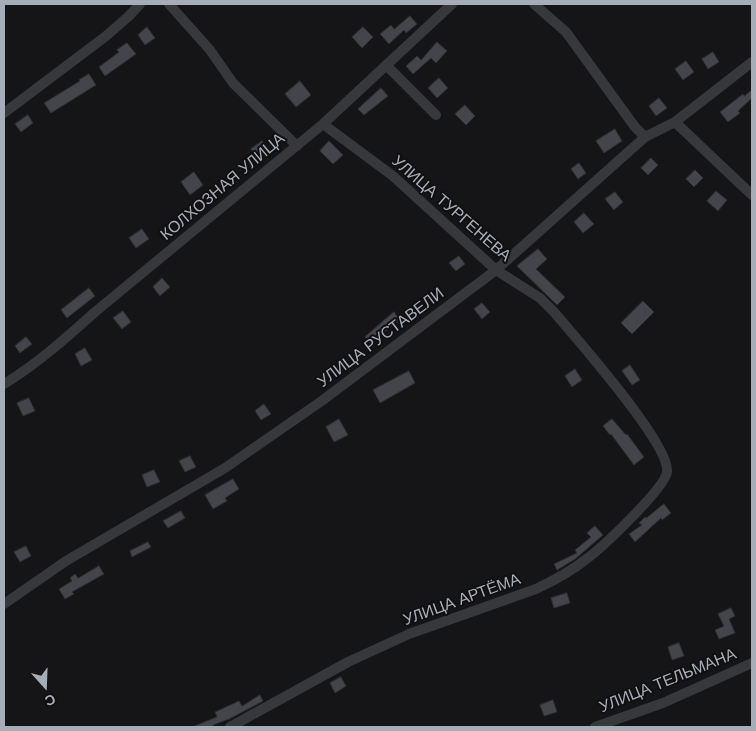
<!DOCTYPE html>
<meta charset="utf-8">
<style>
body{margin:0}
#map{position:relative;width:756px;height:731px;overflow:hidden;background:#151517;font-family:Arial,sans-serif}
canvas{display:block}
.frame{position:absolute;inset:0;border:5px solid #a7adb6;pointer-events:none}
.north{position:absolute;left:20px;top:661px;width:50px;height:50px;-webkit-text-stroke:4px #101012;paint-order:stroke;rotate:160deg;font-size:14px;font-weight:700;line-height:20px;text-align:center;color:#a7adb6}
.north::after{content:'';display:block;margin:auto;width:18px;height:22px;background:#a7adb6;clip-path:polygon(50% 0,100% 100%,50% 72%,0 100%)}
</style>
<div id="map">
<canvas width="756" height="731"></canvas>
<div class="frame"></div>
<div class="north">С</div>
</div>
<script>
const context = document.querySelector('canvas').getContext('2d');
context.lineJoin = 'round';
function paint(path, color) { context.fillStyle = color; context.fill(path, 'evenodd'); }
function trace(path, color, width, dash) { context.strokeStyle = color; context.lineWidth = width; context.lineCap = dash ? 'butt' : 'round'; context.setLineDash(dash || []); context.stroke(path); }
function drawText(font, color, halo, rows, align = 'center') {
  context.font = font + ' Arial,sans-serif'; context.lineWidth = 4; context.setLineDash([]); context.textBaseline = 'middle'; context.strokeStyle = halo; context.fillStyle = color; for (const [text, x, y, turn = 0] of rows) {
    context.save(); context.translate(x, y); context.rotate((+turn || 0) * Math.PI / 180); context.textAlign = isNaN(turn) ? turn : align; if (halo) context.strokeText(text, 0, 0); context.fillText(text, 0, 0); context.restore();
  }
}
const building = new Path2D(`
 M410 16 417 24 406 33 404 30 389 44 380 34 391 25 394 29Z
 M147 27 155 38 145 45 138 35Z
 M363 27 373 37 362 48 352 37Z
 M437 42 447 51 436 63 431 58 413 74 406 66 417 56 421 60Z
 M127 43 136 54 105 76 99 67 119 52 117 50Z
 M713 52 719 62 708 69 702 59Z
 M686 61 694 72 683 80 675 69Z
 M89 74 96 85 51 113 44 103 80 81 79 80Z
 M439 78 448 88 437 98 428 88Z
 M300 81 311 95 296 107 285 94Z
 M381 88 388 96 364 115 358 109Z
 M752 90V98L738 111 740 113 728 122 720 112 743 94 744 96Z
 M659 98 667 108 656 116 649 106Z
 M465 105 475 116 466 125 455 114Z
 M28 115 33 123 21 132 15 124Z
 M615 129 622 141 604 153 596 141Z
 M262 141 269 151 258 159 251 149Z
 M329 141 343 155 333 164 320 151Z
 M651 158 658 165 648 175 641 168Z
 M579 163 586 173 578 179 571 169Z
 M695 170 703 178 694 187 686 179Z
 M194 172 203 185 190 195 181 182Z
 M716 191 727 200 718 211 707 201Z
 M615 192 623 202 614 210 605 199Z
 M584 213 594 224 583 233 574 222Z
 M142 229 149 239 136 248 129 238Z
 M538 249 547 259 536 269 565 297 557 305 517 266Z
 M459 256 465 264 456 271 449 263Z
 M162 278 170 287 160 296 153 287Z
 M89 288 95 296 67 318 61 310Z
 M643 301 654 312 632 334 621 323Z
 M482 303 490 312 482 319 474 309Z
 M123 311 131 322 122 329 113 318Z
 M394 312 400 320 370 343 365 337Z
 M26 337 32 344 20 353 15 346Z
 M85 348 92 360 81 366 75 354Z
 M630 365 640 380 632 385 622 371Z
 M575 369 582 380 572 387 565 376Z
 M409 371 415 383 380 403 373 390Z
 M29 398 35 411 23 416 17 403Z
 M264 404 271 414 261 420 255 411Z
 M339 419 348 435 334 442 326 427Z
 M612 419 626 435 627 434 644 457 634 465 611 434 610 435 603 426Z
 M190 456 196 467 185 472 179 461Z
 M154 470 160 482 147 487 142 475Z
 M233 479 239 489 225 498 227 501 213 509 205 495Z
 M664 504 671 513 662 520 661 518 635 542 629 534 642 525 639 523 645 517 646 518Z
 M181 511 185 518 168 528 163 521Z
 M595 526 603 535 575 559 557 570 554 564 577 553 575 550 591 537 587 533Z
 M148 542 151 547 132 557 130 551Z
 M26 546 31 556 20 562 14 552Z
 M99 566 104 574 72 592 74 594 65 599 59 589 72 581 70 578 75 574 78 578Z
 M567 593 570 603 554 608 551 598Z
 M731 608 735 616 729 619 735 633 719 639 715 630 724 626 718 614Z
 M679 643 684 656 672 660 668 647Z
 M341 677 346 686 335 693 330 683Z
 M260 695 263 701 229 719 213 725 214 727H192L217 717 215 712 239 701 242 706Z
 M553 700 557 712 544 716 540 705Z`);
paint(building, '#44454a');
trace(building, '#2f2f33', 1);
trace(new Path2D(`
 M169 4 210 50 233 83 297 146
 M534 4 566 32 635 127 645 137
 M386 65 436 115
 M4 113 106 36 129 16 140 4
 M675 122 752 195
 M4 384C37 364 66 338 95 312L323 124 452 4
 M4 604 66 561 225 468 323 400 496 270 645 137 675 122 752 62
 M230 727 348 662 409 634 536 589C553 581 570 572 585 560 601 549 665 488 667 472 671 445 575 337 554 312L540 298 496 270 393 176 323 124
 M595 727 663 703 752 663`), '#36383c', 10);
drawText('16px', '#a7adb6', '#101012', [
 ["КОЛХОЗНАЯ УЛИЦА",223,187,-40],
 ["УЛИЦА ТУРГЕНЕВА",451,209,41],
 ["УЛИЦА РУСТАВЕЛИ",381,338,-37],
 ["УЛИЦА АРТЁМА",462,600,-20],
 ["УЛИЦА ТЕЛЬМАНА",668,681,-22]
]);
</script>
